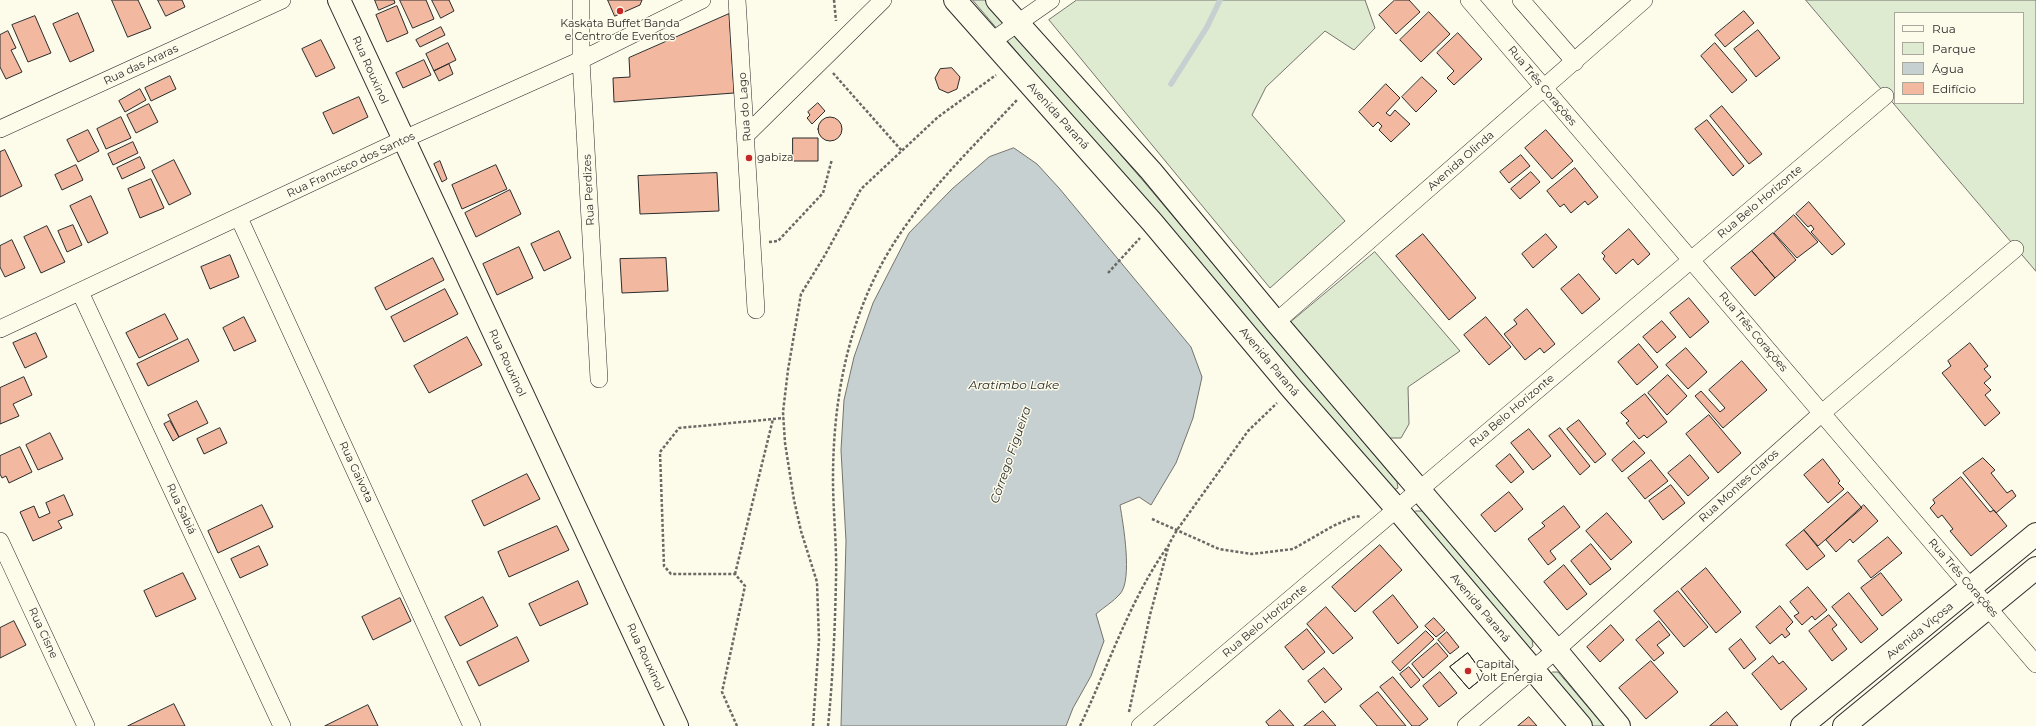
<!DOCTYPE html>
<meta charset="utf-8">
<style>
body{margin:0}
#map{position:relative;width:2036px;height:726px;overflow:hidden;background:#fdfbea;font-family:Montserrat,sans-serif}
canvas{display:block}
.legend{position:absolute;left:1894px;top:12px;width:130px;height:92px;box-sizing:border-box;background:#fdfbea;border:1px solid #a9a89e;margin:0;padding:5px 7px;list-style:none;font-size:12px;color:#2b2b2b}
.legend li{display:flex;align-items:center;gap:8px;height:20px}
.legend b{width:20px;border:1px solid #a9a89e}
</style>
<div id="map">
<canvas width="2036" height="726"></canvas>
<ul class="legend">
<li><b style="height:5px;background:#fdfbea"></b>Rua</li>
<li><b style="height:11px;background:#deebd1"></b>Parque</li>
<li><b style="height:11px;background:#c7d0d0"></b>Água</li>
<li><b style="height:11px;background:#f2b8a0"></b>Edifício</li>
</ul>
</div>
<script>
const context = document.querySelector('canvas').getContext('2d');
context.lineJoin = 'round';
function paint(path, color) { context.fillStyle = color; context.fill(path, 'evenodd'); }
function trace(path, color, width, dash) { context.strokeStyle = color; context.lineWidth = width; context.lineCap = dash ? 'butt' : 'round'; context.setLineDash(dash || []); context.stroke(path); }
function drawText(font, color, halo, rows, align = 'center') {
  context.font = font + ' Montserrat,sans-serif'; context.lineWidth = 3; context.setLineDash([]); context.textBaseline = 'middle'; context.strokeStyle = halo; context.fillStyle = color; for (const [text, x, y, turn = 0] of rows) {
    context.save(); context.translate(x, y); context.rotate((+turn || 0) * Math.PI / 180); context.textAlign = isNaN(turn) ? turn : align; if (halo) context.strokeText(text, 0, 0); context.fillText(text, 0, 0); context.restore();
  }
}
const green = new Path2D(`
 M973 0H987L1145 183 1397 482 1398 488 1394 490 1389 489Z
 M1077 0H1365L1375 28 1354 50 1325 31 1266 87 1252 115 1345 221 1270 288 1049 20Z
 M1806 0H2036V271ZM1895 13H2023V103H1895Z
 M1375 252 1460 351 1408 387 1409 424 1401 438H1388L1291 322Z
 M1416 511H1422L1532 640 1533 646 1530 649 1524 648 1413 514Z
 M1553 672H1558L1604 726H1590L1550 675Z`);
paint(green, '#deebd1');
trace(green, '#74746e', 1);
const water = new Path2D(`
 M1014 148 1037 164 1059 188 1191 347 1202 377 1193 418 1176 463 1151 505 1139 497 1120 505C1123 523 1133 580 1120 594 1113 602 1104 607 1096 614L1104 641 1091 676 1073 708 1066 726H841L846 541 841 450 844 400 854 357 873 303 909 233 952 189 989 157Z`);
paint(water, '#c7d0d0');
trace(water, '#74746e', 1);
trace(new Path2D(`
 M1171 84 1207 27 1220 0`), '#c7d0d0', 5.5);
const building = new Path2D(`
 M112 0H138L151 28 128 37Z
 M158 0H182L185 7 166 16Z
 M375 0H394L395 3 379 10Z
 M400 0H426L434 19 413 28Z
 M432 0H449L454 11 441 18Z
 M608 0H642L640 5 615 16Z
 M1395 0H1409L1420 12 1396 34 1379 15Z
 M397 6 408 33 387 42 376 15Z
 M1744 11 1754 23 1725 47 1715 35Z
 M1429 12 1450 34 1421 62 1400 40Z
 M78 13 94 51 70 62 53 24Z
 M729 14 734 93 614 102 613 78 630 77 629 58Z
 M35 16 51 53 28 62 12 25Z
 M441 27 445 35 420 47 416 40Z
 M1758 30 1780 58 1756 77 1734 49Z
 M8 31 16 48 11 50 22 72 6 79 0 67V35Z
 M1458 33 1482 59 1454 85 1447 78 1454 71 1437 53Z
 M321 40 335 68 316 77 302 49Z
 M448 43 456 60 434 71 426 54Z
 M1715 43 1747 80 1732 93 1701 56Z
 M424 60 431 75 403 88 396 73Z
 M449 64 453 74 439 81 434 71Z
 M952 68 960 77 957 89 948 93 939 89 935 78 940 69Z
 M170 76 176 89 151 101 145 88Z
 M1422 77 1437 91 1416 112 1402 97Z
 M1386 84 1400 98 1386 113 1390 116 1395 110 1410 124 1391 142 1379 130 1382 126 1378 122 1373 127 1359 112Z
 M140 89 146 100 125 112 119 101Z
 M359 97 368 117 333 134 323 113Z
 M818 103 825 111 812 124 807 118 810 115 808 112Z
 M149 104 158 122 136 133 127 115Z
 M1722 106 1762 154 1749 164 1710 116Z
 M818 129a12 12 0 1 1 24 0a12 12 0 1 1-24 0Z
 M121 117 131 138 106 149 97 129Z
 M1707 120 1744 166 1733 176 1695 129Z
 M88 130 99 151 78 162 67 140Z
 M1546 130 1573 161 1552 179 1525 148Z
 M793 138H818V161H793Z
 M133 142 138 153 113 165 108 154Z
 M5 150 22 186 0 197V152Z
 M1521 155 1530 166 1509 183 1500 172Z
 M140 157 145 168 122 179 117 168Z
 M174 160 191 194 169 205 152 171Z
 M440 161 447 179 442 182 434 164Z
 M76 165 83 180 62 190 55 175Z
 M496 165 507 189 462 209 452 185Z
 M1575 168 1598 197 1588 205 1585 201 1571 213 1564 204 1560 207 1547 191Z
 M1531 172 1540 182 1520 199 1511 189Z
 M717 173 719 211 640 214 638 176Z
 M151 179 164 208 140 218 128 189Z
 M510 190 521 214 476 237 465 213Z
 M91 196 108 233 88 243 70 206Z
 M1809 202 1845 244 1832 255 1811 232 1814 229 1811 225 1808 227 1796 214Z
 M1794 215 1818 242 1797 258 1774 233Z
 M73 225 82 245 67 252 58 231Z
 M47 226 65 262 41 273 24 237Z
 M1629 229 1650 254 1638 265 1633 259 1616 274 1603 259 1605 256 1602 253Z
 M559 231 571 258 544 271 531 244Z
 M1773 233 1796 260 1775 278 1752 251Z
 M1423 234 1476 298 1449 320 1396 256Z
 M1546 234 1557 247 1533 268 1522 254Z
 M12 240 25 268 5 277 0 267V246Z
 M519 247 533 278 497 295 483 264Z
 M1752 251 1775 278 1755 296 1731 268Z
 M230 255 239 277 210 289 201 267Z
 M433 258 444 280 386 310 375 288Z
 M666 258 668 291 622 293 620 259Z
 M1579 274 1600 299 1582 314 1561 289Z
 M445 289 458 314 404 342 391 317Z
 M1689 298 1709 322 1690 338 1670 313Z
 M1527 309 1555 344 1544 353 1540 348 1525 360 1504 334 1517 324 1514 320Z
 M165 314 178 339 139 358 126 333Z
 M244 317 256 341 234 351 223 328Z
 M1486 317 1511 347 1489 365 1464 335Z
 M1662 321 1676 337 1657 353 1643 337Z
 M36 333 47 357 25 368 13 343Z
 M467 337 482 365 429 393 414 366Z
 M188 339 199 361 148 386 137 364Z
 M1970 343 1988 366 1984 369 1991 377 1984 383 1991 390 1985 395 2000 413 1985 426 1942 373 1951 366 1948 361Z
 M1639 344 1658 367 1637 385 1618 362Z
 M1686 348 1707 372 1688 389 1666 365Z
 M1742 361 1767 390 1723 428 1695 396 1701 391 1720 412 1725 408 1709 390Z
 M1668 375 1687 396 1667 415 1648 393Z
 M24 377 32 395 13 404 19 416 0 424V388Z
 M1645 394 1667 422 1647 438 1644 435 1639 439 1626 423 1629 421 1621 413Z
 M197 401 208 423 179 437 168 415Z
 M1709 415 1741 453 1718 473 1686 434Z
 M1579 420 1606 454 1595 463 1567 429Z
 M170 421 179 437 173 441 164 424Z
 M220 428 227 443 204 454 197 439Z
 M1560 428 1590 466 1580 475 1549 436Z
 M1529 429 1551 456 1533 470 1511 443Z
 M50 433 63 459 38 470 26 445Z
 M1634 441 1645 453 1622 472 1612 460Z
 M20 447 32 472 9 483 6 476 2 478 0 474V456Z
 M1510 454 1524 472 1511 483 1496 466Z
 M1690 455 1709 478 1688 496 1668 473Z
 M1983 458 1995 470 1991 473 2007 493 2012 490 2016 496 1996 513 1963 473Z
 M1823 459 1840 481 1838 483 1844 489 1828 503 1804 475Z
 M1651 460 1668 481 1645 499 1628 478Z
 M527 474 540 499 484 526 472 501Z
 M1961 477 1990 512 1994 510 2007 526 1971 556 1950 531 1953 529 1942 515 1938 518 1930 508 1935 503 1933 500Z
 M1671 485 1685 503 1663 520 1649 501Z
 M1509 492 1523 509 1495 532 1481 515Z
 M1848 492 1862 508 1818 546 1804 530Z
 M64 495 73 515 58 521 62 528 33 541 20 512 34 506 39 518 50 513 46 503Z
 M262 505 273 527 218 553 208 531Z
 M1864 505 1878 521 1853 543 1850 539 1836 552 1826 540Z
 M1564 506 1580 527 1550 551 1556 559 1548 565 1528 539 1545 526 1542 523Z
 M1607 513 1632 542 1611 560 1586 531Z
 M557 526 569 550 509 577 498 552Z
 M1804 530 1825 556 1807 570 1786 545Z
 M1888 537 1902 553 1871 578 1858 561Z
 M1591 544 1611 569 1590 585 1571 561Z
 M1380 545 1402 570 1355 612 1332 587Z
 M259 546 268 565 240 578 231 559Z
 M1564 565 1587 594 1567 610 1544 582Z
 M1706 568 1741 612 1716 633 1681 589Z
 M183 573 196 599 156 617 144 591Z
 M1881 573 1902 600 1882 616 1861 588Z
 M578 581 588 604 540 626 529 604Z
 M1808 587 1827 610 1815 620 1812 616 1802 625 1794 616 1799 613 1790 602Z
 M1678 591 1708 627 1684 647 1654 611Z
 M1849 593 1878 629 1861 643 1832 607Z
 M1393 595 1418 627 1398 644 1373 612Z
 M483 597 498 626 460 646 445 617Z
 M400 598 411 621 373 640 362 617Z
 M1780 606 1793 622 1786 629 1790 634 1785 638 1782 634 1770 644 1756 627Z
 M1326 607 1353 638 1333 654 1307 624Z
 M1829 615 1837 625 1832 629 1847 649 1832 661 1809 631Z
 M1434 618 1445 630 1436 637 1425 626Z
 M14 621 26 645 0 658V628Z
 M1659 621 1670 635 1657 645 1664 653 1654 661 1636 640Z
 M1611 625 1624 640 1600 662 1587 647Z
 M1307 629 1325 652 1303 670 1285 647Z
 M1426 631 1434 639 1400 671 1392 662Z
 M1447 632 1459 647 1450 654 1438 640Z
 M517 637 529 661 479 686 467 662Z
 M1741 639 1756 659 1744 669 1729 649Z
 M1437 643 1448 656 1423 678 1412 664Z
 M1468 653 1485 676 1469 689 1450 667Z
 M1468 653 1485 676 1469 689 1450 667Z
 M1773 656 1779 664 1783 661 1807 689 1781 710 1752 674Z
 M1651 661 1678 692 1646 719 1619 688Z
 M1409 667 1420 680 1411 688 1400 674Z
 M1324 668 1342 689 1325 703 1308 681Z
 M1440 672 1457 693 1439 707 1423 686Z
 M1393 677 1428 719 1419 726H1412L1380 687Z
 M1378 692 1406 726H1377L1360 706Z
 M174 704 185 726H128Z
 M368 705 378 726H325Z
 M1280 710 1294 726H1269L1266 722Z
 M1323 711 1336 726H1304Z
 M1727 712 1738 726H1710Z
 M1529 717 1537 726H1518Z`);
paint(building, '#f2b8a0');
trace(building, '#2b2b2b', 1);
const street = new Path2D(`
 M581 0V60L599 379
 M737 0 756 310
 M1469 0 2036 664
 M1521 0 1575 62
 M992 41 1051 0
 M0 129 282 0
 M747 134 883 0
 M239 218 472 726
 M80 292 282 726
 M1276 322 1644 0
 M0 329 402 140 581 60 702 0
 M0 541 86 726
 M1140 726 1885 96
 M1466 726 1556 650 1822 413 2015 249`);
const secondary = new Path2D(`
 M339 0 677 726
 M955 0 1152 222 1292 389 1397 509 1581 726
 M997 0 1151 171 1276 322 1556 650 1619 726
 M1802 726 2036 534
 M1844 726 2036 568`);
trace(street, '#2b2b2b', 18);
trace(secondary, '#2b2b2b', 24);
trace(new Path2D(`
 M834 0 836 21
 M833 73 902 151
 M769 242 778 241 823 193 832 159
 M1108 273 1140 238
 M1152 519 1219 549 1252 554 1293 549 1333 526 1356 516 1361 517
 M735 574 773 419
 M1129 712 1150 615 1169 544 1177 530 1248 431 1277 403
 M737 726 722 692 745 586 735 574H671L664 566 660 452 679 428 784 418
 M813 726 819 640 817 582 801 531 794 500 785 443 783 412 788 370 801 294 825 255 861 189 938 117 996 75
 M828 726C833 677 835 627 836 579 837 545 833 512 833 479 833 402 847 325 885 258 919 198 971 149 1017 100
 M1080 726C1109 665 1129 601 1168 546`), '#6a6964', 2.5, [3, 2]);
trace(street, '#fdfbea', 17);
trace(secondary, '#fdfbea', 22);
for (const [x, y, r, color] of [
 [620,11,4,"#c62828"],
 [749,158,4,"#c62828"],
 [1468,671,4,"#c62828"]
]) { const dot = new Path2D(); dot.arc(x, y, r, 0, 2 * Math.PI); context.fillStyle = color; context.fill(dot); trace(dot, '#fdfbea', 1.5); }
drawText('11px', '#2b2b2b', '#fdfbea', [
 ["Kaskata Buffet Banda",620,24,"center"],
 ["e Centro de Eventos",620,37,"center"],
 ["gabiza",757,158],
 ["Capital",1476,665],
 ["Volt Energia",1476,678]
], 'left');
drawText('11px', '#2b2b2b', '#fdfbea', [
 ["Rua das Araras",141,65,-25],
 ["Rua Rouxinol",370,70,66],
 ["Rua Três Corações",1542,86,50],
 ["Rua do Lago",745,107,-94],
 ["Avenida Paraná",1058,116,48],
 ["Avenida Olinda",1461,161,-41],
 ["Rua Francisco dos Santos",351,165,-25],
 ["Rua Perdizes",589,190,-93],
 ["Rua Belo Horizonte",1760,202,-40],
 ["Rua Três Corações",1753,332,50],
 ["Avenida Paraná",1269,362,50],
 ["Rua Rouxinol",507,363,65],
 ["Rua Belo Horizonte",1512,411,-40],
 ["Rua Gaivota",356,472,65],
 ["Rua Montes Claros",1739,486,-42],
 ["Rua Sabiá",181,509,65],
 ["Rua Três Corações",1963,578,49],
 ["Avenida Paraná",1480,608,50],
 ["Rua Belo Horizonte",1265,621,-40],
 ["Avenida Viçosa",1920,631,-39],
 ["Rua Cisne",43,633,65],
 ["Rua Rouxinol",645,657,65]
]);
drawText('italic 12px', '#2b2b2b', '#fdfbea', [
 ["Aratimbo Lake",1014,385],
 ["Córrego Figueira",1011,455,-71]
]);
</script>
